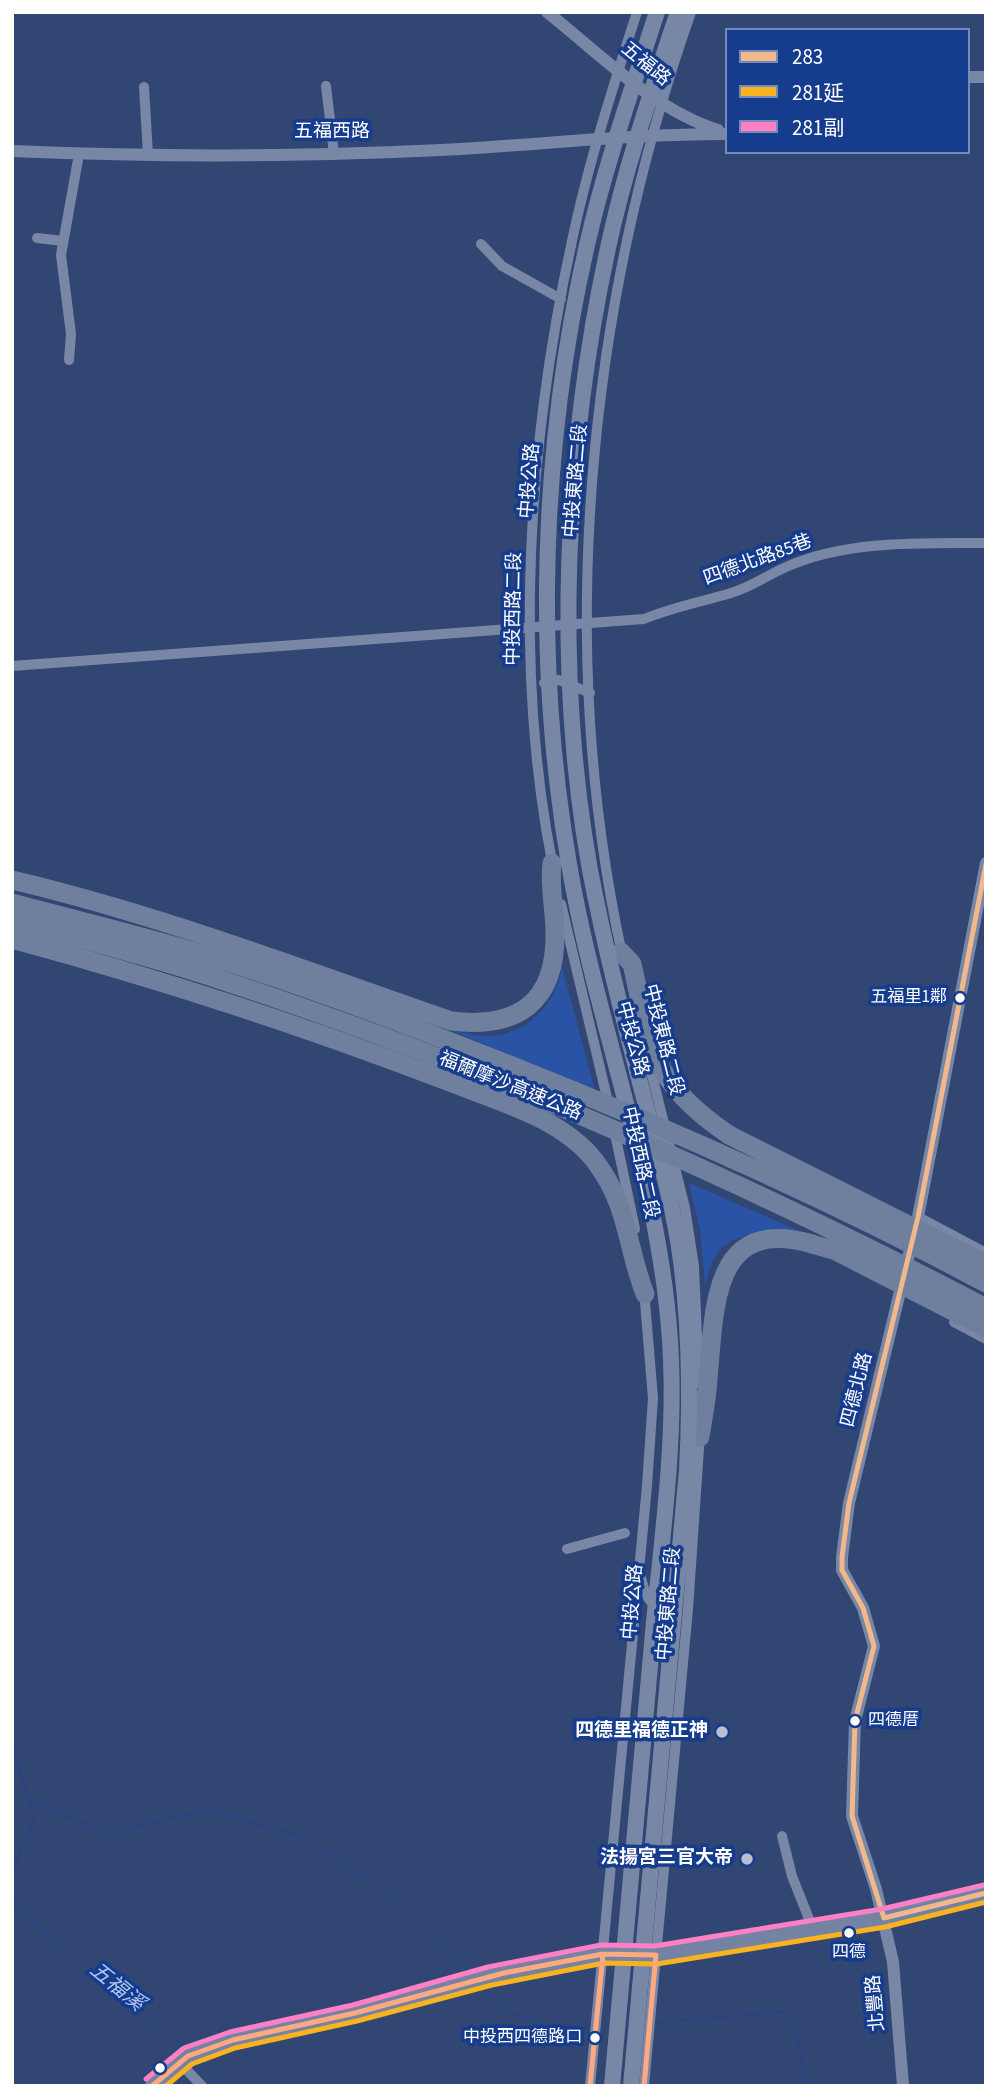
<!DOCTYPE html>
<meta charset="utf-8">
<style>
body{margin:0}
#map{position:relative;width:998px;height:2098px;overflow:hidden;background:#314673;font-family:"Source Sans 3","Noto Sans TC",sans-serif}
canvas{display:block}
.frame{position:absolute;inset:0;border:14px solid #fff;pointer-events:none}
.legend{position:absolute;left:725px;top:28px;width:245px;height:126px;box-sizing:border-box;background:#163c8e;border:2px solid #738abb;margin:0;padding:9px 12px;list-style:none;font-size:21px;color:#fff}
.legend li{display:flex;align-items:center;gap:14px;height:35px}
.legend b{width:35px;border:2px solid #738abb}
</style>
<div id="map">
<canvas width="998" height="2098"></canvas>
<div class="frame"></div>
<ul class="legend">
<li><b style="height:9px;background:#f1b78d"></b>283</li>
<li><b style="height:9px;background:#f9b220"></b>281延</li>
<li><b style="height:9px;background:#ff80c5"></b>281副</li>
</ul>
</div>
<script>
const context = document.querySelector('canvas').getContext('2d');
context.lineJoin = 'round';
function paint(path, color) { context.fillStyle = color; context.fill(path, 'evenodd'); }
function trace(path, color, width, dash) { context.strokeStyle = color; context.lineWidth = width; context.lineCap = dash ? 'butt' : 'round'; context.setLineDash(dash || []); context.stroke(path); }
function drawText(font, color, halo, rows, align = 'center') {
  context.font = font + ' "Source Sans 3","Noto Sans TC",sans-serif'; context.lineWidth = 7; context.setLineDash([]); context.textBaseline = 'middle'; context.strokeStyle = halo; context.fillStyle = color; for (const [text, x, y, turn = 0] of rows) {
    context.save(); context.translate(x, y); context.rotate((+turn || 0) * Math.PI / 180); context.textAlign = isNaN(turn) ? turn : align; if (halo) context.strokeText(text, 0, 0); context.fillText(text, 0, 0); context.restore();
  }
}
paint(new Path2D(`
 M562 967 595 1091 452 1031C465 1033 481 1037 495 1036 531 1031 557 1001 562 967Z
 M689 1183 811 1236C782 1234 737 1226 717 1254 711 1262 708 1276 705 1285L700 1229Z`), '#2a52a5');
trace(new Path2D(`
 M12 1741 34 1819 12 1873
 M30 1802 109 1833 206 1810 298 1835 407 1904 471 1974
 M12 1888 16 1908 189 2049
 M480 1985 500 2009 556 2030 591 2028
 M653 2023 785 2012 797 2031 805 2086
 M598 2027 612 2026
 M199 2059 227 2086`), '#294480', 2.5);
trace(new Path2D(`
 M326 86 334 154
 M144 87 148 155
 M37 238 63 241
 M481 244 502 266 561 299
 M69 360 71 334 61 255 79 154
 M12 666 644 619C673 607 701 602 731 593 751 587 766 576 784 568 844 540 922 543 986 543
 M544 683 559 680 590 693
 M553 867C513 665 528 442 572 241 588 164 613 87 637 12
 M561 904 609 1106
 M622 954C555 644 587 310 691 12
 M647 1055 685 1208 694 1266 699 1383
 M614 1129 635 1229
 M918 1217 986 1253
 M954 1322 986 1339
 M567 1549 625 1533
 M641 1578 646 1595 658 1611 677 1615
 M782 1836 792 1876 813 1929
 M180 2063 202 2086
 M590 2086 647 1486 653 1398 644 1290
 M644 2086 688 1609 700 1434`), '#7887a6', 10);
trace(new Path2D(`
 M547 12C600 54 654 110 718 130
 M968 77H986
 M12 151C155 157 299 157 441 150 537 145 631 134 727 134
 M903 2086 893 1962 876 1889 852 1816 855 1721 874 1646 863 1608 842 1570V1557L849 1503 918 1217 986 863`), '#7887a6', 12);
trace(new Path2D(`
 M152 2086 188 2056 233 2040 355 2013 490 1976 603 1954 656 1955 884 1918 986 1893`), '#7482a3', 14);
trace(new Path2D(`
 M12 880C161 915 306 971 451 1021 517 1029 556 1003 555 933 555 909 549 888 552 863
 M12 939C160 979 304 1026 447 1081 496 1101 561 1117 595 1161 629 1206 626 1245 645 1294
 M621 952 632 964C639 993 645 1034 657 1060 672 1092 701 1116 729 1135
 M700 1437C703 1417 707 1398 708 1378 715 1309 711 1215 812 1244`), '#6f7f9e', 19);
trace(new Path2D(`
 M612 2086C626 1935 639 1784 653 1633 661 1543 675 1450 671 1359 664 1189 597 1030 569 864 534 660 541 446 587 245 605 166 632 89 657 12
 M631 2086 687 1470C691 1394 690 1316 678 1240 670 1193 657 1148 645 1102 625 1025 605 949 590 870 554 670 565 446 608 248 625 168 652 90 678 12`), '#7887a5', 16);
trace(new Path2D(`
 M12 903C82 922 153 938 221 960 321 991 418 1029 515 1067 676 1131 832 1201 986 1283
 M12 920C80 939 149 956 215 978 482 1065 738 1178 986 1308
 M729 1135 986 1264
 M812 1244 836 1251 986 1328`), '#6f7f9e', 19);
trace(new Path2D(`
 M884 1918 852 1816 855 1721 874 1646 863 1608 842 1570V1557L849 1503 918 1217 986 864
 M884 1918 986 1893`), '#f1b78d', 5);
trace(new Path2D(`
 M166 2086 192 2064 235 2048 357 2021 492 1985 604 1963 657 1964 885 1927 986 1902`), '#f9b220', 5);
trace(new Path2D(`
 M146 2079 184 2048 230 2032 353 2005 488 1967 601 1945 655 1946 882 1909 984 1885`), '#ff80c5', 5);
trace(new Path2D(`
 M152 2086 188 2056 233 2040 355 2013 504 1973 603 1954 656 1955 644 2086
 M590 2086 603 1954`), '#ffa980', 5);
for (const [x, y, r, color] of [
 [960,998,6,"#fff"],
 [855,1721,6,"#fff"],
 [722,1732,7,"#b7bece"],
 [747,1859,7,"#b7bece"],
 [849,1933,6,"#fff"],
 [595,2038,6,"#fff"],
 [160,2068,6,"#fff"]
]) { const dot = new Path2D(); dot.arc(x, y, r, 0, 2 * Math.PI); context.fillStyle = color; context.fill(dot); trace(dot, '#163c8e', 2.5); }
drawText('17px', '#fff', '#163c8e', [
 ["五福里1鄰",947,998],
 ["四德厝",868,1721,"left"],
 ["四德",849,1953,"center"],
 ["中投西四德路口",582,2038]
], 'right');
drawText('19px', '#fff', '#163c8e', [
 ["五福路",645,65,39],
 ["五福西路",332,133],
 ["中投公路",531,481,-85],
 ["中投東路二段",577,481,-85],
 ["四德北路85巷",758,561,-20],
 ["中投西路二段",515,609,-89],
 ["中投公路",631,1039,75],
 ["中投東路二段",662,1040,76],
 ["福爾摩沙高速公路",510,1087,22],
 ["中投西路二段",639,1163,78],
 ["四德北路",858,1390,-76],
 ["中投公路",634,1602,-85],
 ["中投東路二段",670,1604,-85],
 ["北豐路",877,2003,-95]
]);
drawText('bold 19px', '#fff', '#163c8e', [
 ["四德里福德正神",708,1732],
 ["法揚宮三官大帝",733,1859]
], 'right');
drawText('italic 21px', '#aec6f7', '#163c8e', [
 ["五福溪",116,1988,39]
]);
</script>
